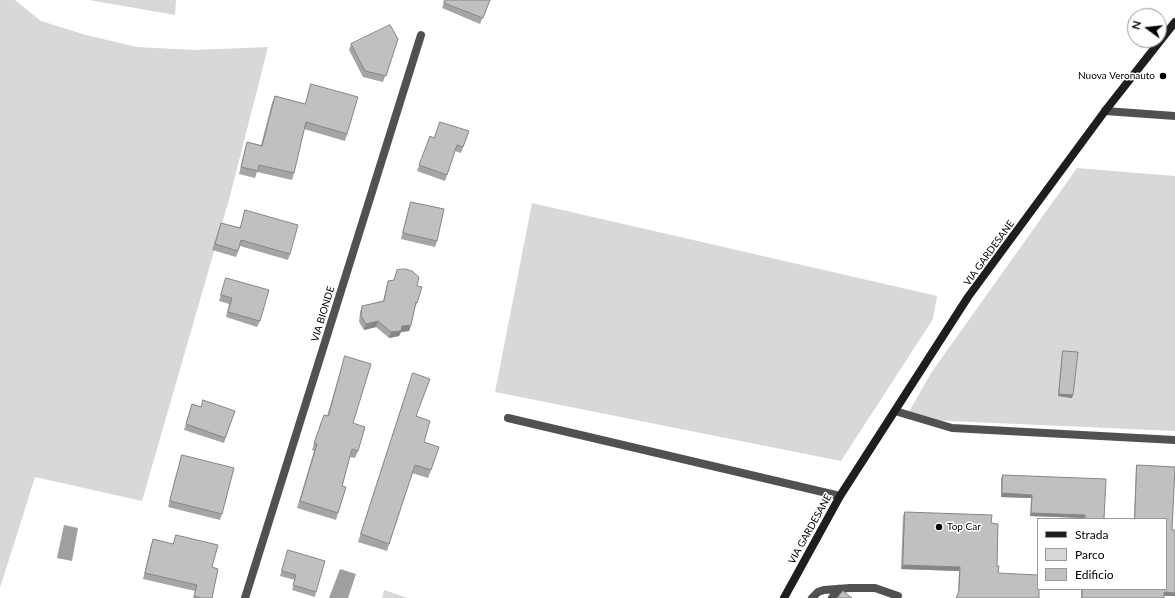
<!DOCTYPE html>
<style>
body{margin:0}
#map{position:relative;width:1175px;height:598px;overflow:hidden;background:#fff;font-family:Lato,sans-serif}
canvas{display:block}
.legend{position:absolute;left:1037px;top:518px;width:130px;height:72px;box-sizing:border-box;background:#fff;border:1px solid #999;margin:0;padding:5px 7px;list-style:none;font-size:12px;color:#000}
.legend li{display:flex;align-items:center;gap:8px;height:20px}
.legend b{width:20px;border:1px solid #999}
.north{position:absolute;left:1127px;top:8px;width:40px;height:40px;box-sizing:border-box;background:#fff;border:1px solid #999;border-radius:50%;rotate:285deg;font-size:11px;font-weight:700;line-height:16px;text-align:center;color:#000}
.north::after{content:'';display:block;margin:auto;width:14px;height:18px;background:#000;clip-path:polygon(50% 0,100% 100%,50% 72%,0 100%)}
</style>
<div id="map">
<canvas width="1175" height="598"></canvas>
<ul class="legend">
<li><b style="height:5px;background:#1e1e1e"></b>Strada</li>
<li><b style="height:11px;background:#d8d8d8"></b>Parco</li>
<li><b style="height:11px;background:#c0c0c0"></b>Edificio</li>
</ul>
<div class="north">N</div>
</div>
<script>
const context = document.querySelector('canvas').getContext('2d');
context.lineJoin = 'round';
function paint(path, color) { context.fillStyle = color; context.fill(path, 'evenodd'); }
function trace(path, color, width, dash) { context.strokeStyle = color; context.lineWidth = width; context.lineCap = dash ? 'butt' : 'round'; context.setLineDash(dash || []); context.stroke(path); }
function drawText(font, color, halo, rows, align = 'center') {
  context.font = font + ' Lato,sans-serif'; context.lineWidth = 3; context.setLineDash([]); context.textBaseline = 'middle'; context.strokeStyle = halo; context.fillStyle = color; for (const [text, x, y, turn = 0] of rows) {
    context.save(); context.translate(x, y); context.rotate((+turn || 0) * Math.PI / 180); context.textAlign = isNaN(turn) ? turn : align; if (halo) context.strokeText(text, 0, 0); context.fillText(text, 0, 0); context.restore();
  }
}
paint(new Path2D(`
 M0 0H15L41 21 86 35 137 47 194 50 268 47 230 196 142 501 35 477 0 588Z
 M89 0H176L175 15Z
 M1077 168 1175 176V431L905 419 931 373Z
 M532 203 937 296 933 319 841 461 495 392Z
 M384 590 408 598H382Z`), '#d8d8d8');
paint(new Path2D(`
 M64 525 78 528 72 561 57 558Z
 M340 569 356 574 348 598H329Z`), '#9f9f9f');
trace(new Path2D(`
 M508 418 840 496
 M812 598 818 592 824 590 850 588H875L898 596
 M832 598 839 589`), '#515151', 8);
trace(new Path2D(`
 M1105 111 1175 116
 M895 411 952 428 1175 440
 M245 598 421 35`), '#515151', 8);
trace(new Path2D(`
 M784 598 840 496 968 297 1105 111 1175 22`), '#1e1e1e', 8);
paint(new Path2D(`
 M445 0H490L480 24 442 8Z
 M398 39 383 82 363 77 349 50 351 44Z
 M311 84 347 134 345 141 304 129 294 173 292 180 257 172 255 178 239 174 245 149 247 142 261 145 272 103 275 96 305 104Z
 M469 131 461 153 455 151 445 181 417 171 430 136 434 138Z
 M411 202 437 241 435 247 401 239 409 207Z
 M245 210 290 254 288 260 240 246 236 257 212 250 221 223 240 228Z
 M397 270 417 286V303L415 308 411 325 409 331 401 332 399 336 389 338 376 327 364 330 359 322 360 312 362 306 383 301 388 281 394 280Z
 M226 278 260 321 257 327 226 317 229 304 219 301Z
 M1063 351 1072 398 1058 396 1062 354Z
 M345 356 353 423 358 451 355 458 350 457 342 486 338 513 336 520 297 508 314 451 312 450 321 422 327 416Z
 M410 381 416 416 431 470 428 478 412 473 387 551 358 542Z
 M192 404 201 407 235 411 224 443 184 430Z
 M182 455 222 514 220 520 168 507 180 461Z
 M1137 465 1175 467 1172 530H1175V596H1164V598H1081V589H1166V519H1134L1136 468Z
 M1003 475 1104 519H1084V518L1030 516 1031 498 1001 497V478Z
 M905 512 991 523 997 566 998 573 958 593 959 571 901 569 903 516Z
 M176 535 212 567V598H193L195 591 143 579 151 545 153 539 173 544Z
 M288 550 316 592 315 597 292 590 295 580 280 576Z`), '#a5a5a5');
paint(new Path2D(`
 M378 321 376 327 364 330 366 324Z
 M411 325 409 331 401 332 399 336 389 338 391 332 402 326Z
 M1059 394 1073 395 1072 398 1058 396Z
 M1002 493 1032 495 1031 498 1001 497Z
 M1031 513 1085 515 1084 518 1030 516Z
 M903 565 960 567 959 571 901 569Z
 M1164 592 1175 593V596H1163Z`), '#868686');
const building = new Path2D(`
 M445 0H490L483 18 444 3Z
 M390 25 398 39 386 76 365 71 351 44Z
 M311 84 358 97 347 134 306 122 294 173 259 165 258 171 241 167 247 142 262 146 275 96 305 104Z
 M440 122 469 131 463 147 457 145 447 175 419 165 430 136 434 138Z
 M411 202 444 209 437 241 403 233Z
 M245 210 298 225 290 254 241 240 238 251 215 244 221 223 240 228Z
 M405 269 412 271 419 277 417 286 422 287 417 303 416 302 411 325 402 326 401 331 391 332 378 321 366 324 361 316 362 306 384 301 388 281 394 280 397 270Z
 M226 278 269 290 260 321 228 312 232 298 221 295Z
 M1063 351 1078 352 1073 395 1059 394Z
 M345 356 371 364 353 423 365 427 358 451 352 449 342 486 346 487 338 513 300 501 317 444 314 443 324 415 328 416Z
 M413 373 430 379 416 416 430 421 424 442 439 447 431 470 415 465 389 544 361 534Z
 M203 400 235 411 225 438 186 424 192 404 201 407Z
 M182 455 234 468 222 514 170 501Z
 M1137 465 1175 467 1172 530H1175V593L1164 592V598H1082V589H1166V519H1135Z
 M1003 475 1106 479 1104 519H1085V515L1031 513 1032 495 1002 493Z
 M905 512 992 515 991 523 998 524 997 566H999L998 573 1038 575V589H1039V598H956L959 591 960 567 903 565Z
 M176 535 218 545 212 567 218 569 212 598H201L194 596 197 585 145 573 153 539 173 544Z
 M288 550 325 561 316 592 293 585 296 575 282 571Z
 M843 591 852 598H838Z`);
paint(building, '#c0c0c0');
trace(building, '#868686', 1);
for (const [x, y, r, color] of [
 [1163,76,4,"#000"],
 [939,527,4,"#000"]
]) { const dot = new Path2D(); dot.arc(x, y, r, 0, 2 * Math.PI); context.fillStyle = color; context.fill(dot); trace(dot, '#fff', 1.5); }
drawText('10px', '#000', '#fff', [
 ["Nuova Veronauto",1155,76],
 ["Top Car",947,527,"left"]
], 'right');
drawText('10px', '#000', '#fff', [
 ["VIA GARDESANE",989,253,-54],
 ["VIA BIONDE",323,314,-73],
 ["VIA GARDESANE",810,529,-61]
]);
</script>
